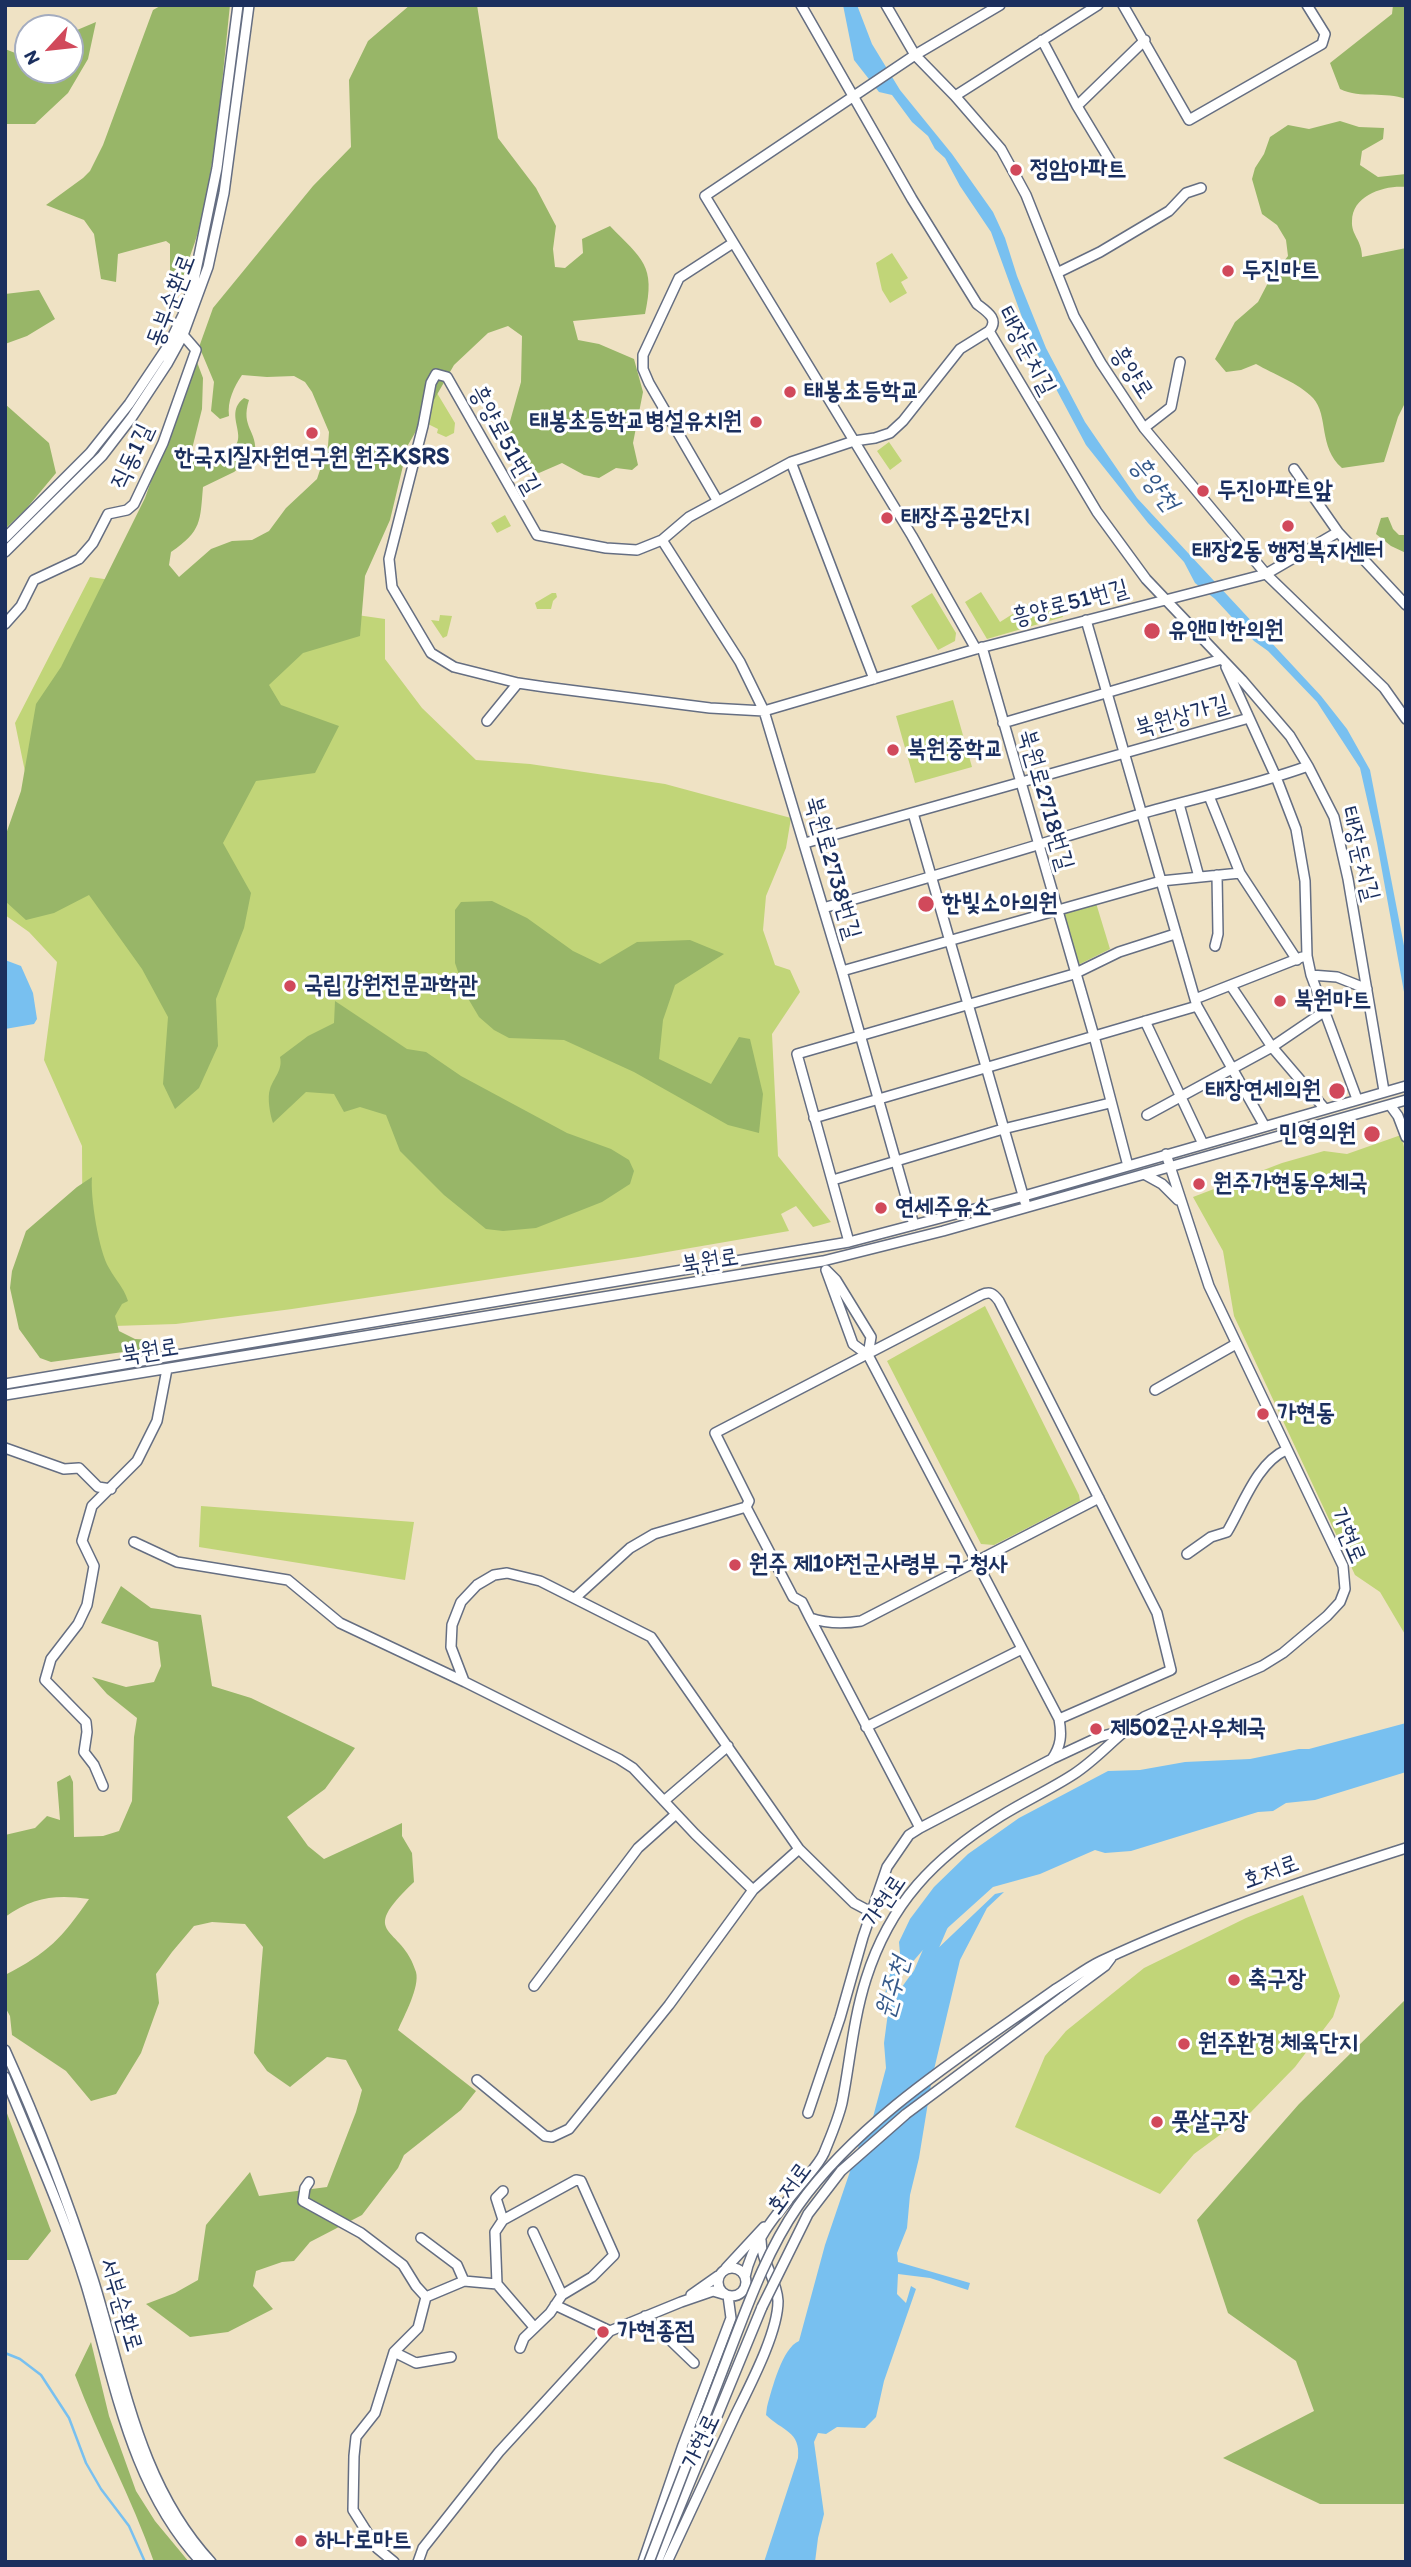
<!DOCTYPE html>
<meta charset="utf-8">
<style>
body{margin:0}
#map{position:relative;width:1411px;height:2567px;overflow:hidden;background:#efe2c4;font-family:Itim,sans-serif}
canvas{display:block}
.frame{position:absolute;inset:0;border:7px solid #1b2f5e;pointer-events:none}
.north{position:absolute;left:14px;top:14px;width:70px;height:70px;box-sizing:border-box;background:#fff;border:2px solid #a4acbf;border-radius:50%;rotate:243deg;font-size:19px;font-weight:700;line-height:28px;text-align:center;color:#1b2f5e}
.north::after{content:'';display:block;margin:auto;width:24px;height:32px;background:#d1495b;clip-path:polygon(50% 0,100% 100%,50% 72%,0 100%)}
</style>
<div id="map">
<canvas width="1411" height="2567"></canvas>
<div class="frame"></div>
<div class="north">N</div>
</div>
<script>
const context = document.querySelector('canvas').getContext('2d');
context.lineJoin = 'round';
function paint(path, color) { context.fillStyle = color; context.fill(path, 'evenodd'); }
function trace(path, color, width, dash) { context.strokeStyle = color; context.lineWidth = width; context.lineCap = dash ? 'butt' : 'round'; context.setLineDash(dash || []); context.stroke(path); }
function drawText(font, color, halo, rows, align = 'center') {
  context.font = font + ' Itim,"Poor Story",sans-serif'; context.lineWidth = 6; context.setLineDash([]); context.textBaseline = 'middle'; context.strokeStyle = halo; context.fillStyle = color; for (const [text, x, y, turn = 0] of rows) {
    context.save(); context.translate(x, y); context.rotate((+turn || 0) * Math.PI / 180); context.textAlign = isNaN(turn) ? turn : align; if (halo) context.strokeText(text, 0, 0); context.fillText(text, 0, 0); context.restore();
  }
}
paint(new Path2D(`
 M892 253 908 278 901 282 907 293 890 303 882 290 876 263Z
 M437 393 455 423 454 433 446 437 437 433 438 429 428 424 434 397Z
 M889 442 902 461 890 470 877 451Z
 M505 515 511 526 497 533 491 523Z
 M90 577 385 619V659L422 708 476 760 530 764 665 784 791 818 786 848 766 896 763 930 775 965 790 970 800 992 772 1034 778 1156 831 1222 813 1227 796 1206 781 1214 789 1231 638 1257 292 1309 176 1324 83 1327 82 1146 44 1060 57 962 29 932 5 915V842L29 791 15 723Z
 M981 592 1000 622 1030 603 1035 611 1058 600 1063 617 987 639 965 602Z
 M552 593H556L557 597 553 601 551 609H537L535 603Z
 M932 593 956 633 955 641 938 650 911 606Z
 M440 615 452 616 447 636 443 638 431 620 439 621Z
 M953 700 972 767 915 783 896 716Z
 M1096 903 1110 949 1080 964 1077 962 1063 913Z
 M1401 1135 1406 1155V1636L1380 1592 1355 1575 1234 1316 1223 1251 1193 1197 1282 1163 1324 1151 1347 1154Z
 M985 1306 1079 1495 1080 1501 994 1545 981 1544 887 1361Z
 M201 1506 414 1522 405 1580 199 1547Z
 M1303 1895 1340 1996 1333 2017 1295 2067 1251 2112 1194 2154 1160 2194 1015 2127 1045 2056 1066 2031 1144 1968 1246 1918Z`), '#c1d578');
paint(new Path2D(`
 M162 5H230C222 79 217 156 199 228 194 249 184 268 180 290L170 271V244L166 241 118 254 116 282 101 279 94 234 84 220 46 205 83 178 90 171 103 145 153 10Z
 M410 5H477L498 138 536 188 556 226 553 249 555 267 565 268 583 253 582 239 610 226C642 259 656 265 645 314L573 321 578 340 599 344 634 359 643 392 633 443 638 465 632 470 616 468 599 478 584 475 562 463 539 473 525 470 515 458 509 425 521 382 522 336 508 326 488 333 454 365 408 445 390 520 365 576 360 636 303 653 269 685 281 705 339 726 315 773 256 781 223 843 251 893 244 928 216 999 218 1046 199 1088 175 1109 163 1084 168 1017 142 969 89 895 54 913 26 920 5 901V837L21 791 36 704 61 667 145 498 213 308 313 186 351 147 349 80 368 41ZM201 351 214 382 211 411 220 419 229 416C227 401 234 387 242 375L267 377 294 376 305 382 312 392 329 432 328 446 317 479 286 508 269 531 252 540 232 541 211 549 179 577 169 565 171 552C202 531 200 521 203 487L234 472 255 455C258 430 240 428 249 400L244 398C216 419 271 451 200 457L192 449 202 409 203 378 197 362Z
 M1393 5H1406V99C1385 91 1361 99 1340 89L1330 63 1392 14Z
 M96 22 88 59 68 93 35 124H5V49L28 58V70H70V33Z
 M1340 121 1359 127 1384 128 1383 139 1362 151 1360 165 1378 177 1406 174V187C1385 185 1352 195 1352 221 1351 235 1362 240 1362 257L1406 248V401L1398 417 1384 462 1342 468C1318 447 1329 416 1313 398 1299 383 1273 374 1256 364L1241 370 1226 372 1215 359 1235 322 1258 302 1270 279 1288 256 1286 240 1277 225 1262 214 1252 179 1255 168 1264 154 1270 137 1288 125 1309 129Z
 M39 290 55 319 27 336 5 344V294Z
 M5 404 49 443 56 473 26 509 5 529Z
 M1388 517 1393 529 1399 535H1406V553L1391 546 1376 534 1381 518Z
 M492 901 527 918 573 951 600 964 637 942 690 940 724 954 675 985 663 1020 659 1059 711 1084 739 1037 750 1039 763 1094 759 1133 728 1125 634 1072 564 1040 509 1038 494 1030 479 1017 466 995 455 963V910L461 902Z
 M335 1001 407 1049 426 1052 461 1076 567 1133 611 1149 629 1160 634 1171 630 1184 602 1202 536 1228 503 1231 486 1229 444 1195 400 1151 386 1115 360 1107 344 1112 334 1094 306 1092 273 1123C270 1115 267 1097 270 1089 274 1077 283 1070 280 1057L308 1036 334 1023Z
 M92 1177C90 1196 99 1252 109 1268 116 1281 123 1286 128 1301L122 1304 115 1316 119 1331 135 1339 153 1340 152 1348 51 1362 40 1358 19 1329 10 1288 12 1271 26 1231 77 1187Z
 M121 1586 151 1608 201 1615 212 1686 251 1698 355 1748 325 1789 287 1817 308 1846 324 1859 402 1823V1836L412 1853 414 1882C355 1938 402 1924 416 1972 420 1987 404 2016 398 2030L476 2091 461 2110 404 2155 398 2168 362 2215 310 2242 294 2261 282 2262 256 2271 253 2286 273 2309 228 2332 190 2337 146 2304 175 2293 198 2280 206 2225 250 2172 259 2196 327 2187 356 2112 362 2090 346 2060 327 2057 290 2087 267 2071 254 2053 263 1947 245 1924 212 1922 194 1926 172 1952 156 1974 159 2003 141 2053 116 2094 91 2101 66 2071 12 2035 10 2016 5 2007V1975C48 1953 62 1938 89 1899 56 1894 33 1897 5 1917V1835L35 1828 47 1816 60 1820 57 1782 70 1775 73 1782 74 1837 103 1836 119 1831 132 1801 134 1737 137 1718 107 1694 92 1677 126 1687 154 1682 161 1666 158 1642 101 1623Z
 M1406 1999V2504H1320L1223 2458 1314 2411 1296 2361 1228 2313 1197 2220 1299 2104Z
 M5 2108 51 2231 28 2260H5Z
 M91 2342 109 2416 136 2491 155 2521 189 2562H154C132 2498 99 2439 75 2375Z`), '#98b668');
paint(new Path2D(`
 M843 5H857L872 44 900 90 952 154 993 212 1005 238 1017 276 1046 348 1085 422 1137 498 1321 696 1347 729 1370 770 1406 956V1003L1377 843 1360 768 1317 702 1268 651 1254 641 1215 599 1195 583 1184 562 1148 523 1086 445 1031 342 991 232 960 186 945 158 935 149 928 136 912 122 892 95 879 92 854 60Z
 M5 960 21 966 33 993 37 1019 34 1024 5 1029Z
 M1406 1723V1772L1315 1800 1286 1803 1273 1811 1258 1812 1131 1851 1105 1853 1095 1850 1040 1874 993 1887 922 1951 885 1994 889 1976 900 1954 899 1942 910 1919 934 1887 968 1854 1019 1818 1108 1771 1140 1770 1185 1762 1250 1759 1299 1749H1309Z
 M1004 1892 987 1908 960 1960 932 2078 919 2158 910 2195 907 2228 897 2253 898 2262 970 2283 968 2290 930 2278 898 2274 897 2294 906 2303 911 2286 916 2289 884 2381 876 2417 865 2428 837 2427 826 2434 818 2433 814 2442 824 2514 818 2538 815 2562H764L798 2458C801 2431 782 2431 766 2415L767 2407C772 2389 782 2348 799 2341L825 2245 861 2139 868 2136 886 2068 884 2043 889 2005 912 1973 995 1894Z`), '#78c0f0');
trace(new Path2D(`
 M5 2353 20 2359 41 2375 69 2418 86 2463 101 2489 129 2526 145 2562`), '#78c0f0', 2.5);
trace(new Path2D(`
 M918 1979 942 1923`), '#78c0f0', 14);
const minor = new Path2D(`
 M801 5 912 199 977 304C986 311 1000 319 989 331
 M886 5 915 55 955 96 1001 149 1026 195 1074 316 1101 363 1144 428 1266 574 1384 688 1406 719
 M1123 5 1189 120 1322 44 1325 34 1307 5
 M1042 40 1077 106 1112 164
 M955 96 1098 5
 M1077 106 1145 40
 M1057 273 1100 252 1169 211 1186 193 1201 188
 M989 331 960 349 903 421 890 433 875 438 854 441 791 462 689 517 662 540 637 550 606 548 537 535 447 377 436 374 431 383 423 426 389 559 392 587 431 653 454 667 518 683 545 687 710 708 764 711 976 649 1266 574 1338 532 1406 605
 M989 331 1097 512 1146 579 1242 680 1290 736 1308 766 1334 817 1348 879 1384 1091
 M1144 428 1171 407 1180 362
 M791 462 874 679
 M1294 469 1338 532
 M717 500 649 383 643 369V355L679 278 733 243
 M5 538 90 453 129 404 168 346 183 315 193 285 217 168 238 5
 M662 540 740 662 764 711 842 971 914 1225
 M5 552 102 456 132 417 167 364 183 335 208 267 224 193 249 5
 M1086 620 1197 1006 1264 1125
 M5 624 21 606 34 580 79 559 93 543 108 514 127 510 134 504 163 443 196 350 183 335
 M982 647 1094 1036 1128 1166
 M976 649 912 536 705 196 915 55 1000 5
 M1226 667 1276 777 1296 829 1305 881 1307 956 1311 975 1357 1099
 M487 721 518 683
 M1003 723 1222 659
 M1209 796 1240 873 1297 960
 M1179 804 1199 877
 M913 813 1025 1202
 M805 843 1249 718
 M823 908C929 878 1034 846 1140 814 1196 798 1253 786 1308 766
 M1215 946 1218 934 1217 875
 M842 971 1161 881 1240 873
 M1311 975 1337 977 1367 989
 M1231 986 1272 1047 1325 1109
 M1195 999 1302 957
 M1145 1021 1203 1144
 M1390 1105 1398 1116 1406 1137
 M1147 1115 1272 1047 1325 1011
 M814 1118 1197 1006
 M1144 1174 1162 1184 1178 1200
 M833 1180 1003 1129 1110 1103
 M849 1242 797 1054 1074 974 1119 952 1175 934
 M826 1270 836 1280 871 1337 868 1355 853 1344Z
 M5 1384 849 1242 1024 1196 1406 1086
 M1155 1390 1236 1344
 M5 1395 823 1261 943 1231 1406 1100
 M5 1448 64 1469 79 1468 98 1487 111 1489
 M134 1542 177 1562 288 1580 340 1623 465 1682 619 1759 633 1768 695 1834 753 1890
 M1187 1554 1211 1537 1227 1532C1243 1505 1257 1463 1286 1450
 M575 1598 630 1548 654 1534 746 1507
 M810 1618 920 1828
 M464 1681 451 1647 452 1625 461 1602 477 1585 494 1575 507 1573 540 1581 651 1637 799 1849 854 1903 871 1912
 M1059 1719 1171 1670 1157 1613 999 1301C993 1293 990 1291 981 1295L715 1433 749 1501 746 1507 793 1597 802 1602 810 1618C828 1624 843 1624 861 1621L1099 1498
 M866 1727 1022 1649
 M1054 1758 1099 1737 1122 1731
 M103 1786 94 1765 84 1752 87 1732 86 1722 45 1680 51 1659 78 1624 87 1605 94 1566 82 1541 92 1506 137 1461 157 1421 167 1369
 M664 1801 728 1746
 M534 1986 638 1848 676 1814
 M1056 1989C1071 1980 1086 1968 1101 1961 1199 1915 1303 1881 1406 1848
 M1063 1997 1105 1966 1111 1958
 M5 2050C39 2125 68 2201 93 2279 124 2378 138 2483 211 2562
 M5 2077C33 2146 64 2214 86 2285 115 2381 130 2485 201 2562
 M477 2080 545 2136 552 2137 569 2129 669 2005 753 1890 799 1849
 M808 2113 840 2018 863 1937 887 1867 909 1835 920 1828 1052 1759C1061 1746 1062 1735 1059 1719L868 1355
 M309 2182 305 2188 303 2201 361 2233 403 2265 416 2286 426 2297
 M503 2220 496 2198 503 2191
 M533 2232 562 2295
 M421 2238 457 2265 464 2281
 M718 2282a14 14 0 1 1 28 0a14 14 0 1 1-28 0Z
 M726 2268 764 2227
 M745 2277C752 2241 779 2211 802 2183 809 2174 819 2164 824 2153 830 2138 838 2120 842 2103 850 2062 853 2020 866 1979 890 1903 934 1858 1001 1816 1025 1801 1051 1789 1074 1774 1100 1757 1118 1733 1144 1717L1262 1666 1283 1653 1327 1616 1340 1602 1345 1589 1343 1566 1209 1286 1166 1154
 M497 2284 495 2232 503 2220 576 2180 581 2181 614 2255 592 2277 562 2295 550 2313 524 2338 520 2348
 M497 2284 534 2327
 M691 2295 718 2276
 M555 2305 610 2331
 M645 2316 694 2363
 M394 2352 416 2363 451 2357
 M394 2562 377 2548 353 2510 354 2456 356 2437 375 2413 394 2352 418 2328 426 2297 464 2281 497 2284
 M418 2562 423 2548 499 2452 610 2331 681 2302 713 2291 723 2294
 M643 2562 683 2445 731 2318 728 2296
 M657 2562 762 2307
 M667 2562C690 2513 712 2465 735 2416 749 2387 778 2333 778 2301 777 2279 761 2262 761 2240`);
trace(minor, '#656e82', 12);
trace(minor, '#fff', 9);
const minorBridge = new Path2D(`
 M762 2307 808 2214 841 2171 906 2114 1063 1997
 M649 2562C675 2494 701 2427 727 2359 747 2307 766 2252 798 2206 860 2118 969 2051 1056 1989`);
trace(minorBridge, '#656e82', 12, []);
trace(minorBridge, '#fff', 9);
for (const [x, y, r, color] of [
 [1016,170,7,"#d1495b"],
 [1228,271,7,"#d1495b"],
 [790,392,7,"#d1495b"],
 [756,422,7,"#d1495b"],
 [312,433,7,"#d1495b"],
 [1203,491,7,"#d1495b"],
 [887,518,7,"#d1495b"],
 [1288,526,7,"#d1495b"],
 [1152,631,9,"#d1495b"],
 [893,750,7,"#d1495b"],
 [926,904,9,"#d1495b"],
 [290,986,7,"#d1495b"],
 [1280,1001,7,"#d1495b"],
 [1337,1091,9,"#d1495b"],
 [1372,1134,9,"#d1495b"],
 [1199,1184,7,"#d1495b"],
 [881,1208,7,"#d1495b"],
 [1263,1414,7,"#d1495b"],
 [735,1565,7,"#d1495b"],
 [1096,1729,7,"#d1495b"],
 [1234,1980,7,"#d1495b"],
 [1184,2044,7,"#d1495b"],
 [1157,2122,7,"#d1495b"],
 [603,2332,7,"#d1495b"],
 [301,2541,7,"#d1495b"]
]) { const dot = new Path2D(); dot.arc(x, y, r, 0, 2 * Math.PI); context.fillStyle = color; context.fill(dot); trace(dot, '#fff', 2.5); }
drawText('bold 24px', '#1b2f5e', '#fff', [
 ["정암아파트",1030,170],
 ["두진마트",1242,271],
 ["태봉초등학교",804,392],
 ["태봉초등학교병설유치원",742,422,"right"],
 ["한국지질자원연구원 원주KSRS",312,458,"center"],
 ["두진아파트앞",1217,491],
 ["태장주공2단지",901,518],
 ["태장2동 행정복지센터",1288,552,"center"],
 ["유앤미한의원",1168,631],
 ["북원중학교",907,750],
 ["한빛소아의원",942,904],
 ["국립강원전문과학관",304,986],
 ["북원마트",1294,1001],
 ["태장연세의원",1321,1091,"right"],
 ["민영의원",1356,1134,"right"],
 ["원주가현동우체국",1213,1184],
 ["연세주유소",895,1208],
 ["가현동",1277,1414],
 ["원주 제1야전군사령부 구 청사",749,1565],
 ["제502군사우체국",1110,1729],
 ["축구장",1248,1980],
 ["원주환경 체육단지",1198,2044],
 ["풋살구장",1171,2122],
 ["가현종점",617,2332],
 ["하나로마트",315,2541]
], 'left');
drawText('24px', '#1b2f5e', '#fff', [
 ["동부순환로",172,301,-69],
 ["태장둔치길",1026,351,62],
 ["흥양로",1131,373,57],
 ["흥양로51번길",504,440,61],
 ["직동1길",133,457,-65],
 ["흥양로51번길",1070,604,-15],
 ["북원상가길",1182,717,-16],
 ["북원로2718번길",1045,800,74],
 ["태장둔치길",1359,854,76],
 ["북원로2738번길",832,868,74],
 ["북원로",710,1262,-9],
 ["북원로",150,1352,-9],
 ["가현로",1347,1536,67],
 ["호저로",1271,1873,-20],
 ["가현로",885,1902,-56],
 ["호저로",790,2189,-54],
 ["서부순환로",120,2305,73],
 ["가현로",702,2442,-65]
]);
drawText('italic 26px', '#375a8a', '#fff', [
 ["흥양천",1153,484,52],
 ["원주천",894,1988,-74]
]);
</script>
